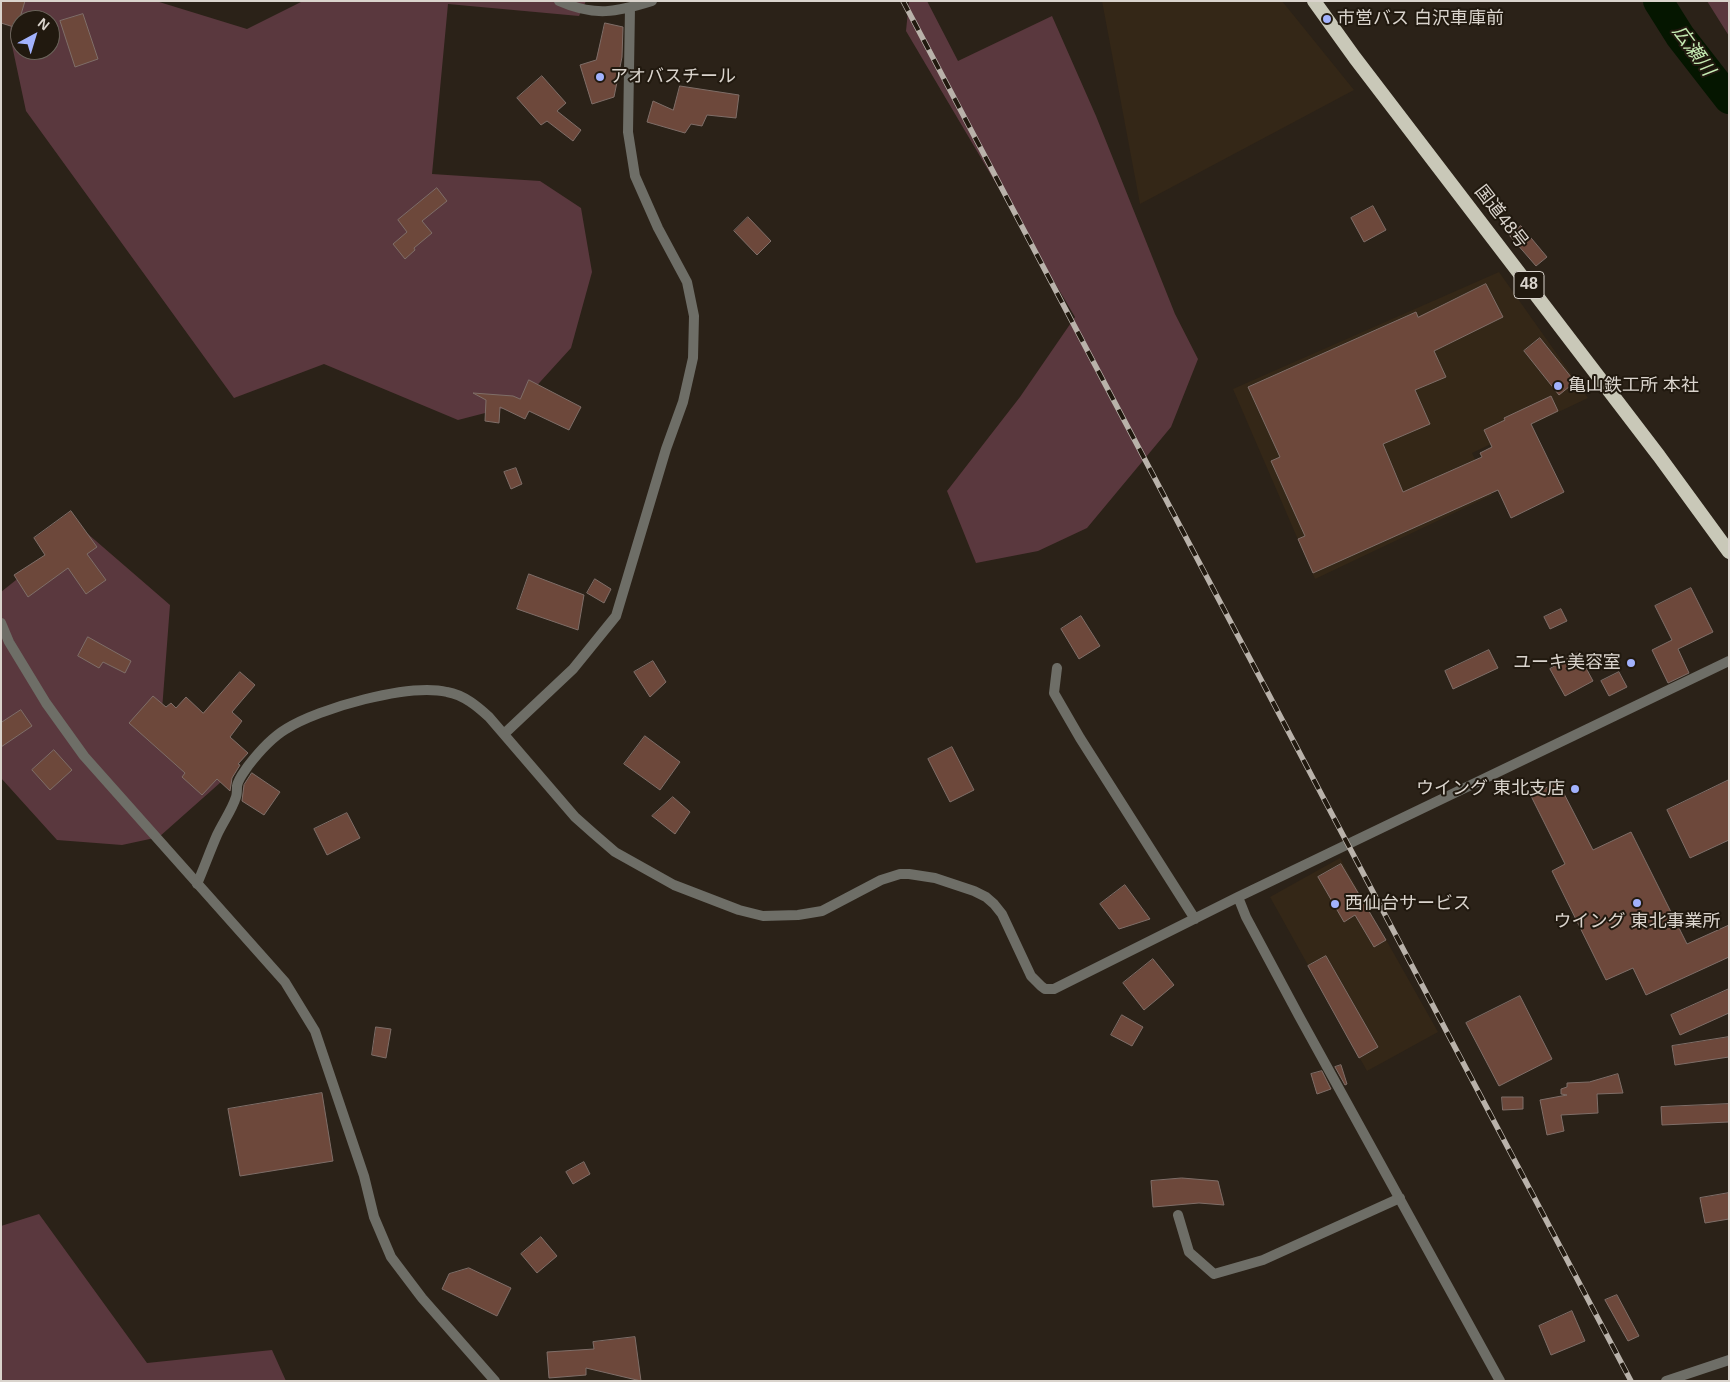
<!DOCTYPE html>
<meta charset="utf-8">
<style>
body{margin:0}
#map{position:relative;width:1730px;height:1382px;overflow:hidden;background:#2b2218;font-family:Arial,sans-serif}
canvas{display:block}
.frame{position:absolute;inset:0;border:2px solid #dad4cd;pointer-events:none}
.north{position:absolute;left:10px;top:10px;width:50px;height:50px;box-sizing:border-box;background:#21190f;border:1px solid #6b645b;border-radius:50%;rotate:39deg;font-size:14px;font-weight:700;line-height:20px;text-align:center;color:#dad4cd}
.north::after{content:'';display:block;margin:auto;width:18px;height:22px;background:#a2b2fd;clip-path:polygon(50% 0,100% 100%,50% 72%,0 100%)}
</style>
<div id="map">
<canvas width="1730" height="1382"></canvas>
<div class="frame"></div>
<div class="north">N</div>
</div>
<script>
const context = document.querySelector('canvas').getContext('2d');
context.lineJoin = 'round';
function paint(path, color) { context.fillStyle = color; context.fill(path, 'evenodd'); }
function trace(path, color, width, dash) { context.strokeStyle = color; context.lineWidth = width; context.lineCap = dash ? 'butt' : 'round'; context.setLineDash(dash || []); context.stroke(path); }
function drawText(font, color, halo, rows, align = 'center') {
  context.font = font + ' Arial,"Noto Sans JP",sans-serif'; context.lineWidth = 4; context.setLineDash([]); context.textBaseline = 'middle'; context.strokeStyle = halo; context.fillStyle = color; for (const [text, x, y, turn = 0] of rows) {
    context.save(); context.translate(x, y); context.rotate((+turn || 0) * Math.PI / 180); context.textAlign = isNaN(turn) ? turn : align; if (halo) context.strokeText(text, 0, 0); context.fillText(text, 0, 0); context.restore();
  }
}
paint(new Path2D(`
 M1102 1H1282L1354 90 1140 204Z
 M1499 272 1588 398 1472 453 1492 495 1315 579 1233 389Z
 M1340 858 1438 1032 1367 1071 1270 897Z`), '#342717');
paint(new Path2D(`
 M12 1H156L247 29 303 1H586L579 16 448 4 432 174 540 181 581 208 592 272 571 348 520 404 458 420 324 364 234 398 26 111 10 36ZM20 20H50V50H20Z
 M909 1H927L958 61 1052 16 1096 116 1175 314 1198 359 1171 427 1087 528 1038 551 976 563 947 491 1020 397 1075 317 906 31Z
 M1707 1H1729V36Z
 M81 528 170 605 162 710 221 782 159 837 122 845 57 840 1 778V592Z
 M39 1214 147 1363 272 1350 286 1381H1V1226Z`), '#5a383e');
trace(new Path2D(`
 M1658 1 1680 36 1729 99`), '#051600', 30);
const building = new Path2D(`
 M1 1H25L17 28 1 23Z
 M83 14 98 59 75 67 60 21Z
 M605 23 623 27 622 57 614 97 592 104 580 65 596 60Z
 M542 76 566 103 557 111 581 130 573 141 547 121 541 125 517 98Z
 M680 86 739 95 736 118 707 115 702 126 691 124 685 133 647 122 653 101 673 110Z
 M437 188 447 201 422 221 432 233 414 248 415 250 405 259 393 244 407 232 398 220Z
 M1373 206 1386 230 1364 242 1351 218Z
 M748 217 771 241 757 255 734 231Z
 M1521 226 1547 257 1536 266 1510 236Z
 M1486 284 1503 317 1434 351 1446 377 1415 390 1430 424 1383 444 1403 492 1482 457 1480 453 1492 447 1484 430 1505 420 1504 418 1551 396 1558 411 1531 424 1564 492 1511 518 1498 490 1313 573 1298 539 1305 536 1271 461 1280 457 1248 387 1416 312 1418 317Z
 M1540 338 1575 382 1559 395 1524 351Z
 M529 380 581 407 569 430 529 411 525 419 500 407 499 423 485 421 486 400 473 393 513 396 520 399Z
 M516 468 522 484 511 489 504 472Z
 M71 511 97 547 87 554 106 580 86 594 68 568 28 597 14 575 45 555 34 538Z
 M529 574 584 595 578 630 517 609Z
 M595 579 611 589 604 603 587 593Z
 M1691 588 1713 632 1678 649 1689 673 1668 683 1652 650 1672 640 1655 606Z
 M1561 609 1567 621 1550 629 1544 617Z
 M1081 616 1100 646 1079 659 1061 629Z
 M88 637 131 661 125 673 103 662 99 668 78 656Z
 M1489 650 1498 668 1453 689 1445 671Z
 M1578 653 1593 681 1565 696 1550 669Z
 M653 661 666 682 650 697 634 672Z
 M240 672 255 685 232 712 242 721 230 737 248 753 238 764 240 765 232 778 230 791 217 779 202 795 182 777 185 773 129 723 153 696 166 707 171 703 176 708 186 697 203 713Z
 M1619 672 1627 687 1609 696 1601 681Z
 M21 710 32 726 1 747V723Z
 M645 736 680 762 660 790 624 764Z
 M952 747 974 790 950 802 928 759Z
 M54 750 72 770 50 790 32 770Z
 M252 773 280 792 264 815 242 801 244 785Z
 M1729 780V840L1690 858 1667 810Z
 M1558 782 1593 850 1631 832 1687 944 1729 925V957L1646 995 1633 968 1606 980 1552 871 1565 864 1531 796Z
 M673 797 690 812 675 834 652 816Z
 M347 813 360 838 327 855 314 829Z
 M1341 864 1386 940 1374 947 1355 915 1344 922 1318 877Z
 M1125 885 1150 919 1119 929 1100 904Z
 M1326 956 1378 1047 1359 1058 1308 966Z
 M1153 959 1174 985 1144 1010 1123 983Z
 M1729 989V1013L1680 1035 1671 1015Z
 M1520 996 1552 1059 1499 1086 1466 1023Z
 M1122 1015 1143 1027 1132 1046 1111 1035Z
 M376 1027 391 1029 386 1058 372 1055Z
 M1729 1037V1057L1675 1065 1672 1046Z
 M1341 1065 1347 1084 1345 1085 1335 1067Z
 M1322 1071 1331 1089 1317 1094 1311 1074Z
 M1618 1074 1623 1093 1597 1094 1598 1113 1561 1115 1564 1131 1547 1135 1540 1100 1567 1095 1561 1094V1089L1567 1087V1083L1589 1082Z
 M322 1093 333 1161 240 1176 228 1109Z
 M1502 1097H1523V1109L1503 1110Z
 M1729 1104V1122L1662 1125 1661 1107Z
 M584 1162 590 1174 573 1184 566 1172Z
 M1182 1178 1218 1181 1224 1205 1199 1203 1153 1207 1151 1181Z
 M1729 1193V1219L1705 1223 1700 1198Z
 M541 1237 557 1256 537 1273 521 1254Z
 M469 1268 511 1288 497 1316 442 1289 449 1274Z
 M1617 1295 1639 1336 1628 1341 1605 1300Z
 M1572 1311 1585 1341 1551 1355 1539 1326Z
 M635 1337 641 1381 586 1368V1375L549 1378 547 1352 594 1349 593 1342Z`);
paint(building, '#6d483b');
trace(building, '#7f6e68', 1);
trace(new Path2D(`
 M559 1C595 17 617 12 652 1
 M1057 668 1054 693 1080 738 1195 919
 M504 734 573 669 616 616 666 449 683 402 693 358 694 316 687 282 658 228 635 176 628 132 630 8
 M197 884C204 868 210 851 217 835 223 822 232 810 236 797 237 794 237 790 237 786 238 779 244 772 248 766 258 753 271 738 286 729 319 708 409 683 447 692 464 695 477 706 489 717L575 817 593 833 615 852 674 885 739 910 763 916 798 915 822 911 881 880 900 874H909L935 878 974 891 986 897 994 904 1002 914 1031 976 1041 986 1045 989H1054L1238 897 1729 661
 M1238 897 1246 917 1299 1016 1500 1381
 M1178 1215 1189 1252 1214 1274 1263 1260 1400 1198
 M1666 1381 1729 1360`), '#6e6e67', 10);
trace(new Path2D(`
 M1 623 9 642 46 703 84 756 285 982 315 1031 364 1176 374 1217 391 1257 422 1298 495 1381`), '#6e6e67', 10);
trace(new Path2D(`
 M1314 1 1355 58 1659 456 1729 552`), '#c9c8b8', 14);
const rail = new Path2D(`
 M903 1 1631 1381`);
trace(rail, '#b9b2aa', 5.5);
trace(rail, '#21190f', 4, [11]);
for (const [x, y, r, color] of [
 [1327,19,5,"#a2b2fd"],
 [600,77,5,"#a2b2fd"],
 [1558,386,5,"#a2b2fd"],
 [1631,663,5,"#a2b2fd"],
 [1575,789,5,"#a2b2fd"],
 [1637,903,5,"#a2b2fd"],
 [1335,904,5,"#a2b2fd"]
]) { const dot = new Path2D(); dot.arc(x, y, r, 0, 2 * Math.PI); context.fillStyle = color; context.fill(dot); trace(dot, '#21190f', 2); }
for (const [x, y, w] of [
 [1529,285,30]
]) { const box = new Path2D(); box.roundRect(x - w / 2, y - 13.5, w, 27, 4); context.fillStyle = '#21190f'; context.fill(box); trace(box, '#dad4cd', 1); }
drawText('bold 16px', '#dad4cd', null, [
 ["48",1529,285]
]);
drawText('18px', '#dad4cd', '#21190f', [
 ["市営バス 白沢車庫前",1337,19],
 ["アオバスチール",610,77],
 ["亀山鉄工所 本社",1568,386],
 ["ユーキ美容室",1621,663,"right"],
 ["ウイング 東北支店",1565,789,"right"],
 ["西仙台サービス",1345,904],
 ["ウイング 東北事業所",1637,922,"center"]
], 'left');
drawText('18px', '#dad4cd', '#21190f', [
 ["国道48号",1501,217,52]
]);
drawText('italic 19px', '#c6ecb4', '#21190f', [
 ["広瀬川",1693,51,54]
]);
</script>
